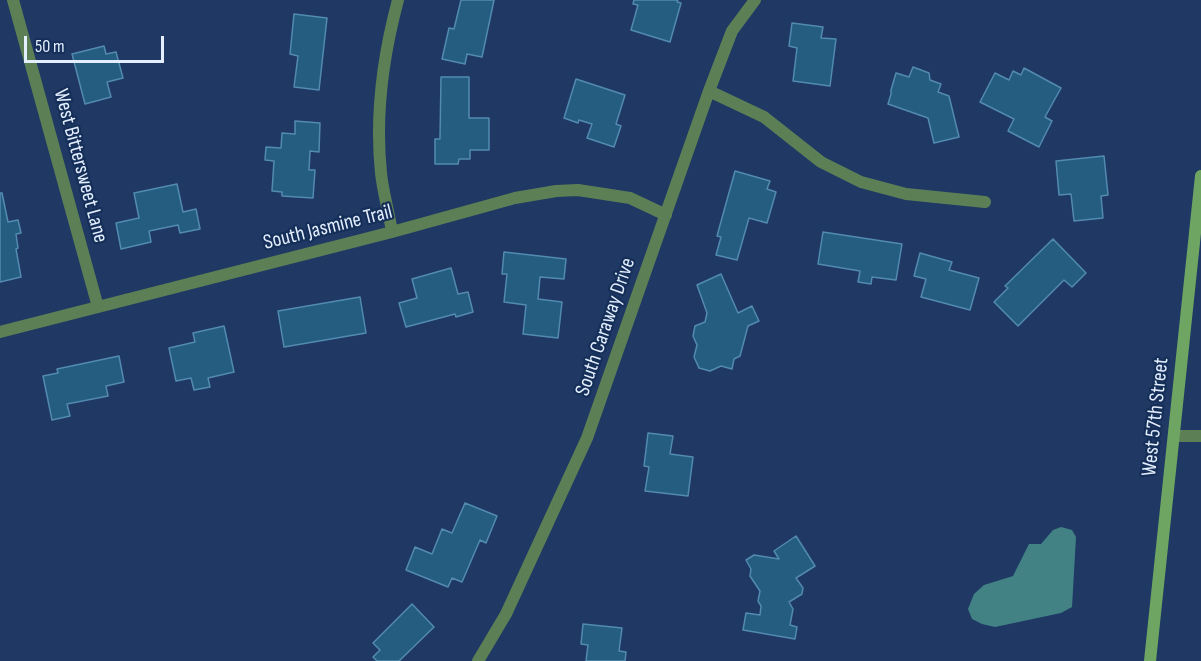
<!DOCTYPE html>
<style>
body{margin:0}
#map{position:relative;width:1201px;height:661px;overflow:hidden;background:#1f3964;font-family:"Sofia Sans Condensed",sans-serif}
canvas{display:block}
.scale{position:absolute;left:24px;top:36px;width:140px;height:27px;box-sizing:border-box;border:3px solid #e3eefe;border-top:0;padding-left:8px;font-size:18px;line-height:21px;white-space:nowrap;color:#e3eefe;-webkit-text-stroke:4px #152f59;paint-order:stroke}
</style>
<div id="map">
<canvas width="1201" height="661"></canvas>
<div class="scale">50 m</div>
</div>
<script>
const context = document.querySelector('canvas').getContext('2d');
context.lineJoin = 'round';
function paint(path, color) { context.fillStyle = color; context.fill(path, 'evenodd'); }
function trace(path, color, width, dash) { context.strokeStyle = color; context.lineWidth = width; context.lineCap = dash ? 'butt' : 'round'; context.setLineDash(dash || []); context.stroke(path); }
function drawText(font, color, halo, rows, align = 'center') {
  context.font = font + ' "Sofia Sans Condensed",sans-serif'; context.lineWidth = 4.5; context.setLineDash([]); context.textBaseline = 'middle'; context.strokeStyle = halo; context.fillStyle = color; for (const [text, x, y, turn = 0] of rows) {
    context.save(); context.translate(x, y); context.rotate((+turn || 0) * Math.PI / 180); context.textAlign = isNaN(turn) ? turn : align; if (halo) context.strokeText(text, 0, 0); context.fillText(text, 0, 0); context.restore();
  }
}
paint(new Path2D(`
 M1061 527 1072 530 1076 537 1072 607 1061 613 995 627 982 624 972 619 968 609 974 594 984 585 1013 576 1029 544H1041L1053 530Z`), '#428285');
const building = new Path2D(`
 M461 0H494L482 57 467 54 465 64 442 59 449 28 454 29Z
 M634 0H678L677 2 681 3 670 42 631 30 638 5 633 4Z
 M294 14 327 18 319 90 294 87 298 56 290 54Z
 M792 23 823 27 821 38 836 39 830 86 793 81 797 48 789 46Z
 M104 46 106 54 116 52 123 78 107 82 111 97 85 104 72 54Z
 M913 67 929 73 930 80 941 84 938 92 949 96 959 137 934 143 928 118 888 104 891 94V90L896 73 909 77Z
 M1024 68 1061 88 1045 117 1052 121 1039 147 1008 131 1014 119 980 102 995 73 1009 80 1013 71 1021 75Z
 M441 77H469V118H489V150H470V159H459L458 164H435V139H440Z
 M576 79 625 95 616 124 621 126 614 147 587 138 592 124 579 120 578 123 564 118Z
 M295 121 320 123 319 152 310 151 309 170H315L313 198 282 196V192L272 191 274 161 265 160 266 147 281 148 282 133 295 134Z
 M1104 156 1108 195 1101 196 1103 218 1074 221 1071 194 1059 195 1056 161Z
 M735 171 770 181 767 189 776 192 767 223 749 218 737 260 716 255 721 237 717 236Z
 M177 184 183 212 196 209 200 229 180 233 178 225 149 231 151 242 121 249 116 223 139 218 134 193Z
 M0 193H2L8 222 18 220 21 233 16 234 18 248 16 249 21 277 0 282Z
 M823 232 902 244 896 280 872 277 871 284 858 282 860 271 818 264Z
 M1053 239 1086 273 1072 287 1064 280 1018 326 994 302 1008 288 1005 286Z
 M504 252 566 259 564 279 540 277 538 299 562 302 558 338 523 334 526 305 504 302 507 274H502Z
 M920 253 952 262 949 270 979 278 970 310 921 297 926 279 914 276Z
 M451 268 458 294 468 292 473 312 456 317 455 314 406 327 399 303 417 298 412 279Z
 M721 274 738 313 752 306 759 321 748 326 740 356 734 359 732 369 721 366 710 371 699 368 694 357 697 345 693 336 695 326 705 322 707 313 697 285Z
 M360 297 366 333 284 347 278 311Z
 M224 326 234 372 208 378 210 387 194 390 191 378 176 381 169 348 195 342 193 333Z
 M119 356 124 382 106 386 108 396 67 404 70 416 52 420 43 376 58 373 57 369Z
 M648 433 673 436 670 454 693 457 688 496 645 491 649 467 644 466Z
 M465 503 497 516 486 543 480 540 462 582 452 578 448 587 406 570 415 547 432 554 442 529 452 533Z
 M796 536 815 566 796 578 803 588 802 594 789 602 793 609 790 625 797 627 795 639 743 630 746 613 760 615 761 606 758 601 760 591 750 576 751 569 746 560 754 555 779 559 774 551Z
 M412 604 434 627 399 661H377L373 657 380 650 373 643Z
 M583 624 622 628 619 651 626 652 625 661H586L588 645 581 644Z`);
paint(building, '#255d80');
trace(building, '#538ab0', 1.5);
trace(new Path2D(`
 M13 0 98 307
 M709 91 764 117 821 162 861 182 906 194 985 202
 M392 232C389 212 383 193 381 173 375 115 383 56 398 0
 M0 332 392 232 515 198 556 191 578 190 630 198 666 215
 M1174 436H1201
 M478 661 506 614 587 438 709 91 732 31 755 0`), '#5d7f55', 12);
trace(new Path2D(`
 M1150 661 1201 176`), '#6ea562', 12);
drawText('21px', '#e3eefe', '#152f59', [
 ["West Bittersweet Lane",80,166,75],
 ["South Jasmine Trail",328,228,-14],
 ["South Caraway Drive",606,327,-71],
 ["West 57th Street",1156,417,-84]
]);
</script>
